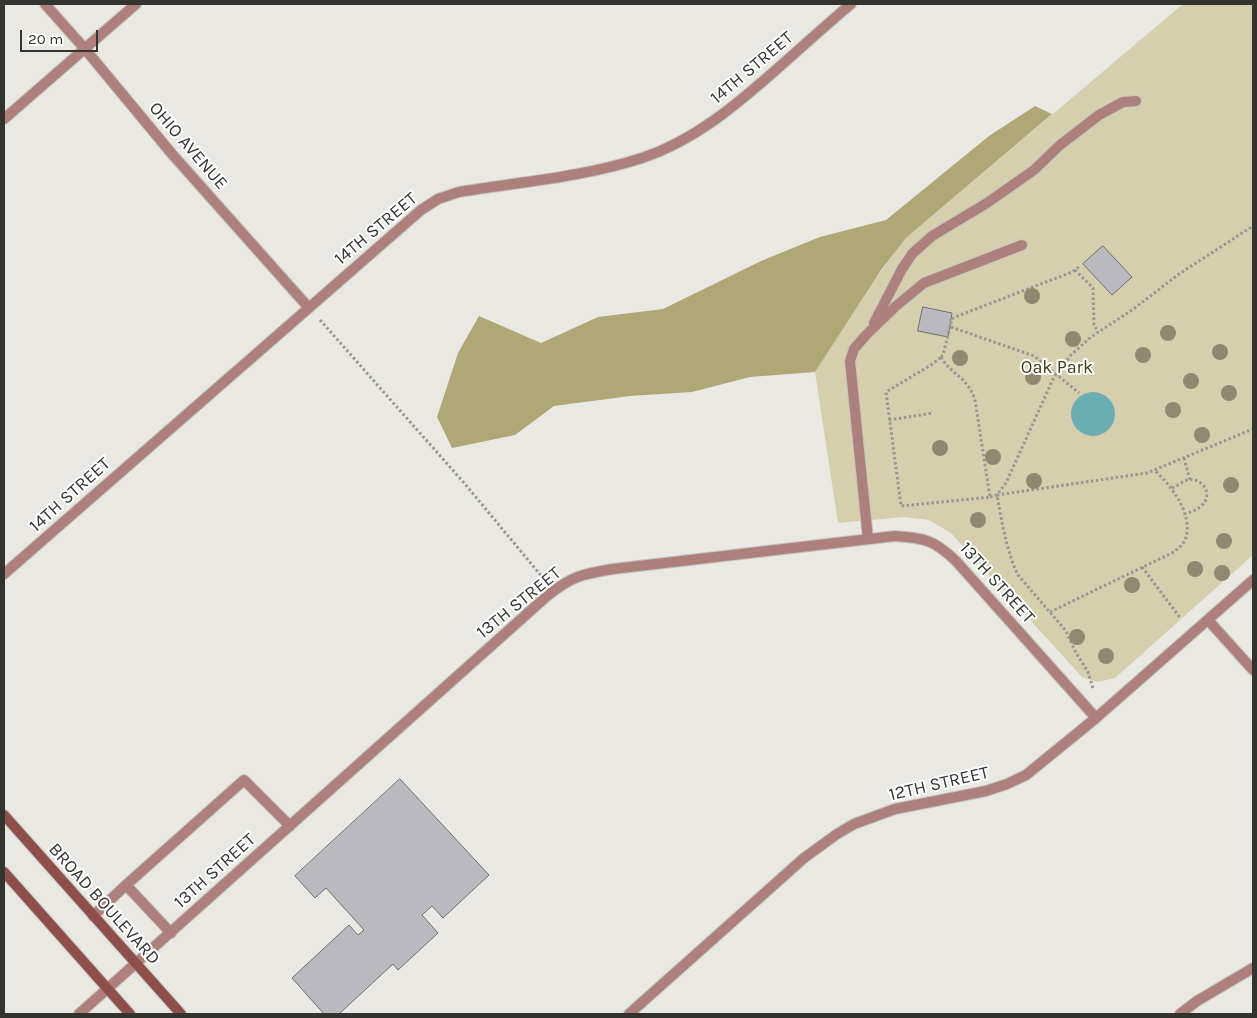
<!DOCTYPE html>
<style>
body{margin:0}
#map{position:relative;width:1257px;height:1018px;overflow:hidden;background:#e9e8e2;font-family:Karla,sans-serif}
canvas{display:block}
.frame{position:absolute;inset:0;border:5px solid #333330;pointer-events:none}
.scale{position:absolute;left:20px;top:30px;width:78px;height:22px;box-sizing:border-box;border:2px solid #333330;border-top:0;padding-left:6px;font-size:15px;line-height:18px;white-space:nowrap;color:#333330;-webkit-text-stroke:4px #fff;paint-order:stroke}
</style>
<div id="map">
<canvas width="1257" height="1018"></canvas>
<div class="frame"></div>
<div class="scale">20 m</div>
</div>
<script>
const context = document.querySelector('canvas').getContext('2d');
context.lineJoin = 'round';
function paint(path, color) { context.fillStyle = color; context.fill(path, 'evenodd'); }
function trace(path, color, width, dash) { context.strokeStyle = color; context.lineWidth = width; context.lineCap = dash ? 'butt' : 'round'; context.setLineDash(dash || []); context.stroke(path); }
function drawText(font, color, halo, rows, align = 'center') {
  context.font = font + ' Karla,sans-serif'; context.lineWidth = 4; context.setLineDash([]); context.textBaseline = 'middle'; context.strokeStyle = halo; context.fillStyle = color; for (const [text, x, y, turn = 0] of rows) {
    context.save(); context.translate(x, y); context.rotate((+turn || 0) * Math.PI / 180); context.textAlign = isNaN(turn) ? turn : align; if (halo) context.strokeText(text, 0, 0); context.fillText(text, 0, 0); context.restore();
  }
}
paint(new Path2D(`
 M1183 4H1253V555L1115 678 1098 682 1082 677 951 533 929 520 903 517 838 523 815 372C843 326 872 281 906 238Z`), '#d5cfae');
paint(new Path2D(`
 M1035 106 1052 114 906 238 881 270 815 372 750 377 692 392 630 396 554 406 515 435 452 448 437 417 458 353 479 316 541 343 598 317 663 309 761 261 820 237 886 220 989 136Z`), '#b0a776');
paint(new Path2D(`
 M1071 414a22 22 0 1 1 44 0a22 22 0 1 1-44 0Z`), '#6cadb3');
const building = new Path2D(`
 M1103 246 1132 277 1112 295 1083 264Z
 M923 307 952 313 948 337 918 331Z
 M400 779 489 875 443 918 432 906 422 915 438 933 398 970 393 964 339 1014H324L292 978 349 925 358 935 364 930 326 888 315 898 295 876Z`);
paint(building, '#bab9bf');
trace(building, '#6f6e74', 1);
const service = new Path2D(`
 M874 323 902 269 912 254 932 236 987 203 1034 170 1060 145 1099 115 1123 102 1136 101
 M868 539 850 361 854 349 866 335 896 306 924 283 1022 245
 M93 916 126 885
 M171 933 126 885 244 780 290 826`);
const minor = new Path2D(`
 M45 4 85 49 172 154 309 308
 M4 119 136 4
 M4 574 421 210 438 199 459 192C519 182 584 177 642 158 694 141 736 105 777 69 802 47 826 25 851 4
 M1208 620 1253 670
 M79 1014 547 596C572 576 582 574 613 569L895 536C925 538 934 540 956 561L1096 718
 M629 1014 804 858 837 834 854 824 895 809 986 791 1007 784 1026 775 1096 718 1253 580
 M1180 1014 1197 1001 1253 968`);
const secondary = new Path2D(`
 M4 815 181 1014
 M4 872 130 1014`);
trace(service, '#c5c4be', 12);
trace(minor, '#c5c4be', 12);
trace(secondary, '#c5c4be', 12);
trace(new Path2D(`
 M1075 270 1093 288 1094 325 1098 332
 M320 320 465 484 543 578
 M951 327 1034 356 1079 393
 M941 357C952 376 967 376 975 400L990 497 901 506 886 392 931 365Z
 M941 357 943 355 952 319 955 317 1072 272 1080 266
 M889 420 933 413
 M1184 458 1190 480
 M1172 488C1177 486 1182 482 1187 480 1205 475 1222 505 1184 514
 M990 497 997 495 1006 483 1054 377 1071 355 1091 337 1132 310 1179 274 1253 226
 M1142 567 1181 619
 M1050 612 1174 552C1178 548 1183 545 1185 540 1195 517 1171 484 1154 470
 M1093 688 1088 672 1075 651 1066 631 1018 575C1006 550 1002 522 997 495L1147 473 1253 429`), '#989792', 3, [2.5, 2.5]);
trace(service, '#ae807c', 10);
trace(minor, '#ae807c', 10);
trace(secondary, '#8e4e49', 10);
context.fillStyle = '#8e8970';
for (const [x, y] of [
 [1032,296],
 [1168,333],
 [1073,339],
 [1220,352],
 [1143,355],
 [960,358],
 [1033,377],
 [1191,381],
 [1229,393],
 [1173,410],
 [1202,435],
 [940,448],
 [993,457],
 [1034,481],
 [1231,485],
 [978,520],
 [1224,541],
 [1195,569],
 [1222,573],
 [1132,585],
 [1077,637],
 [1106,656]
]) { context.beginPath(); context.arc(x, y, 8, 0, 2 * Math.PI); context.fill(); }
drawText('18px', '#333330', '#fff', [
 ["14TH STREET",752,68,-40],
 ["OHIO AVENUE",188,146,49],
 ["14TH STREET",376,229,-40],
 ["14TH STREET",70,495,-42],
 ["13TH STREET",997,583,48],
 ["13TH STREET",519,603,-39],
 ["12TH STREET",939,784,-13],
 ["13TH STREET",215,871,-42],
 ["BROAD BOULEVARD",104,904,48]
]);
drawText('18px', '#433b13', '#fff', [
 ["Oak Park",1057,368]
]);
</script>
